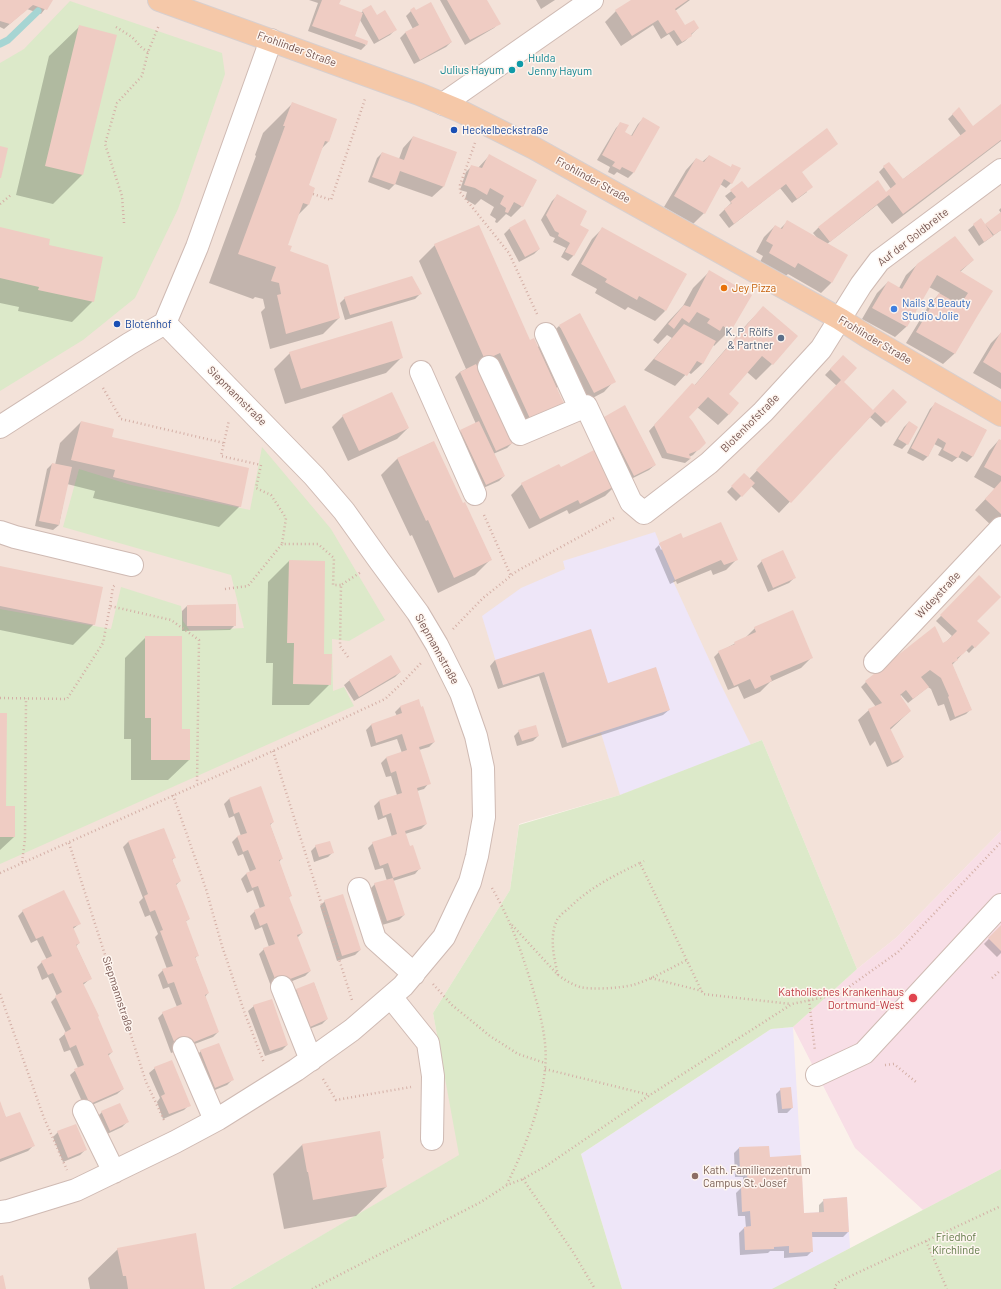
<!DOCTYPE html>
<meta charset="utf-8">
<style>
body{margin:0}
canvas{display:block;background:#fbf1ea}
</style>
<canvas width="1001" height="1289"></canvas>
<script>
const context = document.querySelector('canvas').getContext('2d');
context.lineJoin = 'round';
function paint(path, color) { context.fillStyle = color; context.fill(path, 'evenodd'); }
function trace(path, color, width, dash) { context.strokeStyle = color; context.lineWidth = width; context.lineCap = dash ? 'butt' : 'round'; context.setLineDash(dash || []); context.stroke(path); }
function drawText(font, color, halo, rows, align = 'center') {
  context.font = font + ' Barlow,sans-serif'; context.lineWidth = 3; context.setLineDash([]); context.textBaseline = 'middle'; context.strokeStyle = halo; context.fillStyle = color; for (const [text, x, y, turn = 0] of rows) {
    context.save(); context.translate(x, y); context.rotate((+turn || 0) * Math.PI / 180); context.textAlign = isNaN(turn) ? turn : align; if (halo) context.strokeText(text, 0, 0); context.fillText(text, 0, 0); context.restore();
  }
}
paint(new Path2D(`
 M0 0H1001V831L897 937 857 969 762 740 620 795 519 824 510 890 433 1013 460 1155 230 1289H0Z`), '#f3e2d9');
paint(new Path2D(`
 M655 532 675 580 673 581 719 681 751 745 620 795 601 733 567 743 544 672 503 685 482 616 521 588 565 569 563 561Z
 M793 1027 804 1213 824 1212 823 1199 847 1197 850 1248 776 1289H622L581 1154 771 1029Z`), '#eee6f8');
paint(new Path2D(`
 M1001 831V1169L923 1210 855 1148 793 1027 857 969 897 937Z`), '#f8dee6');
paint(new Path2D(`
 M70 1 222 53 225 74 178 209 135 298 83 340 0 391V63L24 49Z
 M262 447 331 529 385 620 349 641 332 639 333 691 344 687 354 706 0 864V609L111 629 121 587 181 606 183 621 190 631 244 628 231 575 63 527 79 469 131 485 250 510Z
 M762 740 857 969 793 1027 771 1029 581 1154 622 1289H230L459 1155 433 1013 510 890 519 825 620 795Z
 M1001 1169V1289H772Z`), '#dce9c9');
paint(new Path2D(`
 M0 0H52L41 14 27 9 4 29 0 27Z
 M309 0H340L338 5 361 13 363 11 377 16 395 30 390 35 374 44 360 20 354 37 366 45 361 50 308 31 318 3Z
 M440 0H486L499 23 494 28 465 45Z
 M536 0H555L541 9Z
 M633 0H690L675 11 685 27 698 28 685 41 677 46 669 34 661 39 653 25 621 46 605 22 616 11Z
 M411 11 451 42 446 47 414 64 400 38 405 33 413 29 406 16Z
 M79 27 82 175 53 204 16 195 49 56Z
 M292 104 336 120 328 142 321 149 307 186 314 188 308 205 297 216 286 245 289 252 339 318 323 334 270 349 261 312 265 308 263 299 255 297 253 299 209 283 256 156 255 155 263 133Z
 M1001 106V141L892 224 877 205 827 244 831 283 821 293 788 274 783 278 759 264 763 256 756 252 764 237 775 226 780 229 787 222 819 240 813 233 818 228 877 182 886 193 891 189 879 172 884 167 902 180 961 136 948 119 953 114 969 130Z
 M643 119 633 173 628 178 617 172 614 175 608 172 610 167 597 160 616 128 621 123 623 132 631 136 638 124Z
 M413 137 456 153 443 187 432 197 395 184 389 190 368 182 377 158 382 153 399 159 403 148Z
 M489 156 536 181 522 206 511 217 506 214 497 223 495 222 496 219 490 215 494 207 481 199 475 205 465 199 467 192 460 190 466 172 471 167 478 168Z
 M709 156 730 168 733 165 731 183 726 188 720 184 704 213 693 224 664 207 686 170 696 159 702 162Z
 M801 172 807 192 792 203 780 188 729 228 719 215 731 203 725 196 742 183 747 190Z
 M557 196 579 225 573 256 568 261 561 257 566 248 553 242 555 238 550 236 541 220 552 201Z
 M1001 208V230L979 246 968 230 981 219 985 225 1001 213 999 210Z
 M524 221 539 249 534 254 519 262 504 234 509 229Z
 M0 228 48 245 93 301 72 322 18 311 19 307 0 303Z
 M603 228 665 311 655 321 628 307 625 310 595 293 597 289 571 275 592 239Z
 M435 245 537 348 559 326 614 381 604 392 583 403 569 381 556 388 527 427 478 371 512 443 507 448 493 454 504 476 499 481 481 489 456 436 461 431 476 424 455 377 460 372 466 369 419 261Z
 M973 260 960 272 977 314 954 354 943 364 906 343 929 305 940 293 929 287 906 327 895 337 862 319 877 293 888 282 899 288 906 275 918 264Z
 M709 272 730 330 714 346 713 345 702 364 691 374 688 372 675 386 644 370 672 338 667 335 658 344 653 340 668 322 683 306 693 288Z
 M420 294 415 299 345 320 340 303 345 298Z
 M763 308 772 364 756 380 747 372 728 394 729 414 718 425 697 407 687 417 704 443 693 455 689 457 690 459 685 463 662 458 649 431 687 390 694 386 748 323Z
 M1001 333V389L973 373 991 343Z
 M290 353 402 357 386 373 285 404 274 369Z
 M843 356 842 382 873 411 906 402 881 427 870 417 779 513 751 486 736 501 727 492 744 474 749 479 837 386 825 375Z
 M935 404 986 430 972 457 967 462 958 457 952 462 938 455 942 448 934 444 928 456 923 461 907 453 930 409Z
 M343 416 408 428 397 439 348 461 332 427Z
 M604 417 655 465 649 470 629 480 599 422Z
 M81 422 111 437 240 506 219 527 93 498 95 491 67 484 59 525 53 530 35 526 47 469 52 464 55 465 60 443Z
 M909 422 907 444 902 449 893 445 904 427Z
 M999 440 1001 441V519L993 527 975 510 995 489 974 477 989 451Z
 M433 442 462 504 491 559 475 575 438 593 412 535 410 536 381 475 397 459Z
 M561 468 616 485 605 496 569 514 567 510 529 529 511 495 522 484Z
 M683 540 737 559 726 570 713 575 711 570 677 584 676 581 670 584 655 549 660 544ZM659 545H661L663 548 661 550Z
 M289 561 324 562 323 655 330 684 309 705H272L273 663H266L268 582Z
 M762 561 794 578 789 583 768 592 757 566Z
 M0 567 94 624 73 645 0 630Z
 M979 577 976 622 988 633 969 653 966 650 952 665 971 709 966 714 950 721 944 704 938 706 931 689 928 687 908 703 901 695 900 696 910 711 890 730 903 757 898 762 887 767 875 741 870 746 858 720 869 710 876 707 861 687 866 682 943 645 952 636 936 621Z
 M187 606 235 625 230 630 182 631V611Z
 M755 628 812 657 801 668 770 682 760 692 744 699 738 686 728 690 714 657 719 652 745 638Z
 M146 637 181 730 189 760 168 780H131V739H124L125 658Z
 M495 660 608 684 669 710 663 715 562 748 539 676 498 689 490 666Z
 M400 672 395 677 354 701 344 685 350 680Z
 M418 700 434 742 429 747 419 750 429 783 424 789 417 791 426 824 421 829 405 834 410 848 420 868 415 874 393 881 404 915 399 920 382 925 370 889 375 884 387 881 383 868 375 870 368 848 373 843 392 837 386 817 378 820 374 806 379 801 397 795 391 776 386 777 381 763 386 758 402 753 397 739 371 747 366 730 371 725 397 716 395 712 400 707Z
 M0 714 5 807 14 837 0 850Z
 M519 731 538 736 533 741 517 746 514 736Z
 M260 788 273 822 270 825 282 858 279 862 291 895 288 899 302 933 297 938 310 971 305 976 272 989 259 954 264 949 269 947 262 927 255 930 250 916 255 911 260 909 253 890 247 893 241 879 246 874 250 872 243 854 238 856 232 842 237 837 241 836 234 816 229 818 224 804 229 799Z
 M163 829 174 858 172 860 180 881 175 886 189 919 185 922 198 955 195 958 208 993 205 997 218 1032 213 1037 171 1053 158 1018 163 1013 177 1007 169 987 163 989 158 975 163 970 167 969 155 937 158 934 150 915 145 917 139 902 143 898 123 847 128 842Z
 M316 846 333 852 328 857 314 862 311 851Z
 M325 901 360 950 355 955 337 961 320 906Z
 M23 911 79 924 73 929 79 943 76 946 91 978 83 985 112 1052 108 1056 123 1089 117 1094 85 1108 70 1075 78 1068 70 1050 64 1052 59 1039 66 1033 51 1002 57 996 48 977 42 980 37 967 42 962 47 960 37 940 31 943 18 916Z
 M1001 926V953L997 957 984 944Z
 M314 983 327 1019 322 1024 304 1031 291 995 296 990Z
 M254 1006 287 1045 282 1050 265 1056 248 1011Z
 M201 1051 232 1080 227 1085 210 1092 196 1056Z
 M155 1068 189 1105 184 1110 163 1119 157 1102 160 1098 149 1073Z
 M781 1089 792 1108 787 1113H778L776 1094Z
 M0 1104 6 1118 33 1146 28 1151 0 1162Z
 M102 1112 127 1122 122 1127 105 1135 97 1117Z
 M58 1132 85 1150 80 1155 63 1162 53 1137Z
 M302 1145 383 1158 381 1160 386 1187 356 1216 284 1229 273 1174Z
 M739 1148 769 1158 804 1214 819 1213V1205L824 1200 848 1232 843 1237H811L812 1251 807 1256 784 1258V1251H770L768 1253 740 1255 739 1233 744 1228H746L745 1216H738L736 1193 741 1188H743V1177H735L734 1153Z
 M118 1249 204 1289H90L88 1278Z`), '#0003');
trace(new Path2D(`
 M0 44 8 40 38 11`), '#a6d5d3', 7);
paint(new Path2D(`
 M0 0H53L47 10 33 5 10 24 0 21Z
 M322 0H341L339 4 363 13 355 36 368 41 367 45 312 26Z
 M447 0H487L501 24 470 40Z
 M631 0H688L675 9 685 25 694 20 699 28 691 34 692 36 682 42 674 30 667 34 658 20 632 36 615 10Z
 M431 2 452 42 420 60 405 32 419 25 410 10 414 7 416 10Z
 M371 5 377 15 385 10 397 30 379 40 362 10Z
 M79 25 117 35 83 175 45 166Z
 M292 102 337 119 329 142 325 141 309 185 315 188 309 205 303 203 288 245 292 246 290 251 328 265 340 318 286 334 277 295 281 294 279 283 271 281 276 267 238 254 285 126H283Z
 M1001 104V140L903 214 889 195 830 242 818 227 878 180 886 192 896 184 883 166 889 162 903 179 966 131 952 114 959 107 973 126Z
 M643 117 660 127 634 173 622 167 620 170 612 166 615 162 602 155 620 122 629 125 625 132 632 136Z
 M827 128 838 144 802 172 813 187 797 199 786 184 734 224 724 209 732 203 730 202 736 197 730 190 742 181 748 188Z
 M413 136 457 152 444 187 400 171 395 185 372 177 382 152 404 160Z
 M0 146 8 148 1 178H0Z
 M489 154 537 180 523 207 514 202 508 213 505 212 506 208 500 204 504 196 490 188 487 195 475 188 464 185 471 165 482 168Z
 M709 155 731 167 732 164 741 168 732 184 724 179 705 214 674 196 696 158 704 162Z
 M557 194 587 211 580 225 589 230 574 256 565 252 570 243 558 236 559 233 555 231 546 215Z
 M1001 212V230L994 235 985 224Z
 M981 218 993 236 984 242 973 224Z
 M525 219 540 249 525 257 509 228Z
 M787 220 848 255 832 283 798 263 795 268 769 253 773 245 766 241 775 225 782 229Z
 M479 225 530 340 534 338 566 408 532 423 500 353 485 360 434 244Z
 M0 227 50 239 49 245 103 257 94 302 38 290 39 287 0 278Z
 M602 227 687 274 666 311 639 296 637 300 605 282 607 279 581 264Z
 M955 236 974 260 960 271 993 291 978 315 955 354 916 332 939 293 960 305 968 293 949 282 937 275 907 327 872 308 888 281 902 289 917 264Z
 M709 270 752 295 731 331 723 326 720 331 707 323 710 319 697 312 689 323 682 318 674 329 668 324 684 305 690 307Z
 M412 276 422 294 350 315 344 297Z
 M763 306 798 336 773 365 762 356 729 394 739 403 729 415 708 397 689 417 693 422 706 443 699 450 689 454 691 459 667 453 654 425 692 383 695 385Z
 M580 313 616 382 594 393 559 325Z
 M392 321 403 358 301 389 289 352Z
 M684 324 716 341 703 364 697 361 687 376 654 359Z
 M1001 332V373L983 362Z
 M843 355 857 368 844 382 873 410 893 389 907 402 887 423 875 412 791 503 756 470 841 380 830 369Z
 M476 364 513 443 496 451 460 372Z
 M392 392 409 428 359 451 342 415Z
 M935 402 987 430 973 457 962 451 958 458 943 450 946 443 938 438 928 457 911 448Z
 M625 405 656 465 634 476 604 417Z
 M81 421 114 429 112 437 249 468 241 507 113 477 115 470 71 460Z
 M479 421 505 476 486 485 460 430Z
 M909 421 918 427 908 445 898 439Z
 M999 439 1001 440V476L984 467Z
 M434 441 463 503 465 502 492 560 454 578 428 520 426 521 397 458Z
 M598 448 617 485 580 504 578 500 540 519 521 483 559 464 561 467Z
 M52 463 72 467 59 525 39 521Z
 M744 473 755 483 742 497 731 486Z
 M1001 481V514L985 499Z
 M721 522 738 560 724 565 721 560 675 580 659 543 681 533 683 538Z
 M783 550 796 578 773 588 761 560Z
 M289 560 325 561 324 654H332L331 685 293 684 294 643H287Z
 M0 566 103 587 95 625 0 606Z
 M979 575 1001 597 977 621 990 633 975 648 972 645 963 654 957 658 958 660 952 663 972 710 955 717 948 697 949 696 941 678 930 670 921 677 929 687 913 699 906 690 900 695 911 711 890 728 904 757 892 763 868 709 882 703 865 681 935 626 943 643 948 640 957 631 940 615Z
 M236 604V626H187V605Z
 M793 610 813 658 770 676 772 681 755 689 750 679 734 686 718 651 735 644 734 642 756 632 754 627Z
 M591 629 608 683 656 667 670 710 567 743 544 672 503 685 495 660Z
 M145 636H182V729H190V760H151V718H145Z
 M391 655 401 672 359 697 349 680Z
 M419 699 421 707 423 706 435 742 419 747 431 784 417 788 427 824 405 831 410 846 413 845 421 869 393 878 388 863 380 866 372 842 397 834 391 813 383 816 379 800 402 793 396 771 391 773 386 757 407 750 402 734 376 743 371 724 402 713 400 706Z
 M0 713H7L6 806H15V837H0Z
 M536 725 539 736 522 741 518 730Z
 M261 786 274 822 270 824 283 859 279 860 292 896 289 897 303 933 297 935 311 971 277 984 263 948 275 944 267 923 260 926 254 910 265 906 258 886 252 888 246 873 256 869 248 850 243 852 237 836 247 833 239 812 234 814 229 798Z
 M164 828 176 858 172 859 181 881 176 884 190 919 186 921 199 956 195 957 209 993 205 995 219 1032 177 1049 162 1012 182 1004 174 982 168 984 162 969 173 966 160 931 163 930 155 910 150 912 144 896 148 894 128 841Z
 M330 841 334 853 319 857 315 845Z
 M393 878 405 915 387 921 374 883Z
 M64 890 81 924 73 927 80 943 76 945 92 979 83 983 99 1016 98 1017 113 1052 108 1054 124 1089 90 1104 74 1069 84 1065 76 1045 70 1048 64 1033 71 1029 55 996 62 992 53 973 48 975 41 961 52 956 43 936 36 939 22 910Z
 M343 894 361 950 342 956 324 900Z
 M1001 925V951L988 938Z
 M314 982 328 1019 310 1027 296 989Z
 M272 999 288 1045 270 1051 253 1005Z
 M219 1043 234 1080 215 1088 200 1050Z
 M172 1060 191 1106 169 1114 161 1096 165 1094 154 1067Z
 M791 1087 793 1108 782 1109 780 1088Z
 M0 1101 6 1117 20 1112 35 1146 0 1159Z
 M120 1103 129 1122 110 1131 101 1111Z
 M76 1124 87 1150 68 1158 57 1131Z
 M380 1131 384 1158 382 1159 387 1187 313 1200 308 1172H307L302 1144Z
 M769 1146 770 1157 801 1155 804 1213 824 1212 823 1199 847 1197 849 1232H812L813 1252 789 1253V1246L774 1247V1249L745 1250 744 1227 751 1226 750 1211 742 1212 741 1187H748L747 1172H740L739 1147Z
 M196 1233 205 1289H128L126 1276H123L117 1248Z
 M3 1275 6 1289H0V1276Z`), '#efccc3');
const minor = new Path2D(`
 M443 104 592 0
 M546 334 580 408
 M489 367 520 434 586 406 631 502 644 513 709 463 763 412 821 349 861 285 879 261 1001 170
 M421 372 475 494
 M0 427 129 344 165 323 197 247 271 40
 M0 532 15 537 132 565
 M875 662 1001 528
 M359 889 375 939 414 974
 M282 987 311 1060
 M391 997 428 1043 433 1076 432 1139
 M184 1048 215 1120
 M817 1075 864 1053 1001 905
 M84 1111 114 1172
 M0 1212 8 1211 76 1190 175 1142 218 1119 296 1070 352 1030 403 986 444 937 470 882 477 856 484 817 483 768 476 736 461 693 437 645 418 613 379 560 344 511 314 476 165 323`);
const major = new Path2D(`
 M159 0 419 94 460 111 534 148 840 319 868 337 1001 415`);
trace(minor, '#cfbab3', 24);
trace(major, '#d8cfce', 24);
trace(new Path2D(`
 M116 27 132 37 142 48 148 52
 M475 143 460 185V192L509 253 537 314
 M313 194 331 200 365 99
 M0 204 11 195
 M124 223 122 196 105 144 117 103 142 76 148 52 159 25
 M103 388 121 419 224 443 221 456 261 465 256 488 271 495 286 518 282 544
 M224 443 229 420
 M484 515 511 576
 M225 589 248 586 282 544H318L334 558 333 585H341
 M110 606 113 587 116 584
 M453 629 483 598 517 571 614 518
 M348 657 340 646 341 585 361 572
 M0 698 67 699 103 643 110 606 171 620 199 640 197 784
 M273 751 352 1000
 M173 795 206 889 222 946 245 1014 264 1063
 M69 843 146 1082 165 1122
 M22 862 25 839 26 698
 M640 863 644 861
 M0 873 273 751 385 699 402 683 421 663
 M492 888C511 921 521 950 532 986 540 1013 548 1041 545 1069 542 1106 523 1152 507 1184
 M512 925 558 975C554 958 549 937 557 920 559 916 564 912 568 909 589 888 613 876 640 863L703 994 791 1004
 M558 975C565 980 571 984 580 987 592 990 621 988 633 985 652 979 669 969 687 960
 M651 978 702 991
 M992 978 1001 970
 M433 984 452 1005 490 1036 518 1054 545 1063
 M0 994 44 1118 67 1170
 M809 1000 815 1051
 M885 1065 894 1064 916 1082
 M545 1069 650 1095
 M323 1079 336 1100 411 1087
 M523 1179 573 1252 595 1289
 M926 1241 947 1289
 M312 1289 481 1202 507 1185 523 1179 546 1166 650 1095 792 1004 839 994 898 952 1001 842
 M835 1289V1286L840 1281 1001 1206`), '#d4afa6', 2.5, [1, 3]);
trace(minor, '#fff', 22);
trace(major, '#f5c8a8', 22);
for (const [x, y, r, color] of [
 [520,64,4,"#0f9aa8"],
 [512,70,4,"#0f9aa8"],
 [454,130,4,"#1a4fb4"],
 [724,288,4,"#e8710a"],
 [894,309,4,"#3f7fe0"],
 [117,324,4,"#1a4fb4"],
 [781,338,4,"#5c6f8a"],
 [913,998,5,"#e0444e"],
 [695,1176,4,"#8d6e63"]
]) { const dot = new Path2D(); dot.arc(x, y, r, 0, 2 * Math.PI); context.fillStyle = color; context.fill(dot); trace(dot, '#fef6f0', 1.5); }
drawText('11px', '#75544f', '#fef6f0', [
 ["Frohlinder Straße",297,49,20],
 ["Frohlinder Straße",593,180,29],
 ["Auf der Goldbreite",913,237,-38],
 ["Frohlinder Straße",875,340,31],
 ["Siepmannstraße",237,396,45],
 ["Blotenhofstraße",750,423,-45],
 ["Wideystraße",938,595,-47],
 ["Siepmannstraße",437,649,61],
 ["Siepmannstraße",118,994,72]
]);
drawText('11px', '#0d838f', '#fef6f0', [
 ["Hulda",528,58],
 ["Jenny Hayum",528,71],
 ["Julius Hayum",504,70,"right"]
], 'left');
drawText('11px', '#164399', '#fef6f0', [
 ["Heckelbeckstraße",462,130],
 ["Blotenhof",125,324]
], 'left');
drawText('11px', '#c56008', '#fef6f0', [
 ["Jey Pizza",732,288]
], 'left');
drawText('11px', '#366cbe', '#fef6f0', [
 ["Nails & Beauty",902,303],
 ["Studio Jolie",902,316]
], 'left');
drawText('11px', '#4e5e75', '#fef6f0', [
 ["K. P. Rölfs",773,332],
 ["& Partner",773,345]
], 'right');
drawText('11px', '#be3a42', '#fef6f0', [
 ["Katholisches Krankenhaus",904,992],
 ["Dortmund-West",904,1005]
], 'right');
drawText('11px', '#785e54', '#fef6f0', [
 ["Kath. Familienzentrum",703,1170],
 ["Campus St. Josef",703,1183]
], 'left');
drawText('11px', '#607947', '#fef6f0', [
 ["Friedhof",956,1237],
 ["Kirchlinde",956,1250]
]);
</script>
